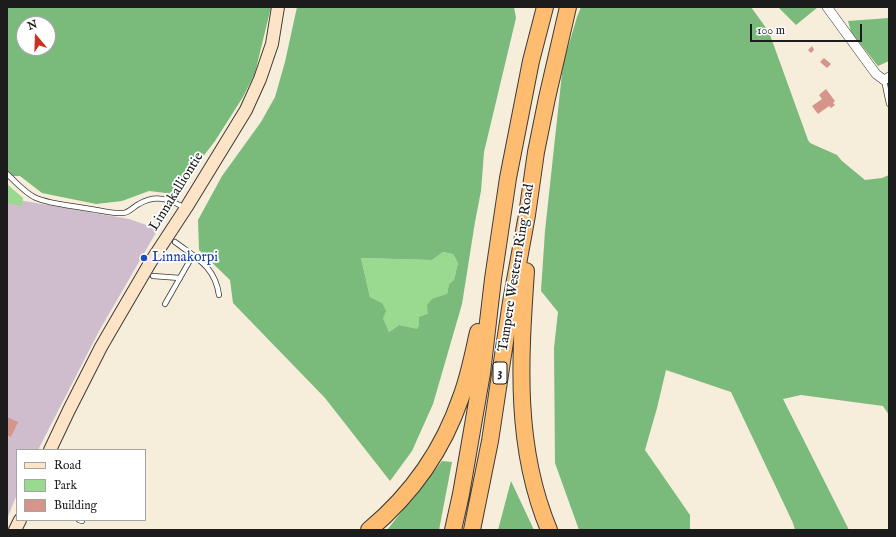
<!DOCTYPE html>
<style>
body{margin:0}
#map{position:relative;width:896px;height:537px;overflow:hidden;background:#f6eddb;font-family:"IM FELL English",serif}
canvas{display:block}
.frame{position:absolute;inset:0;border:8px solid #1c1c1c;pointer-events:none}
.legend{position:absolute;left:16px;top:449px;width:130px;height:72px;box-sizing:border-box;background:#fff;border:1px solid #a4a4a4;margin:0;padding:5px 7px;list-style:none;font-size:12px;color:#1c1c1c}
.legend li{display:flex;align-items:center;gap:8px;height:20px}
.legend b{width:20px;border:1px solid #a4a4a4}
.north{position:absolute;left:16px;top:16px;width:40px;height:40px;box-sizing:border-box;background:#fff;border:1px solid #a4a4a4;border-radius:50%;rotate:341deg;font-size:11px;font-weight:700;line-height:16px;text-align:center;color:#1c1c1c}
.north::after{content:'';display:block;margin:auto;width:14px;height:18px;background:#c8321e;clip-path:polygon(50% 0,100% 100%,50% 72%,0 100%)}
.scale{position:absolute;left:750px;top:24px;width:112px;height:18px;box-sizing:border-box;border:2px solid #1c1c1c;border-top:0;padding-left:5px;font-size:12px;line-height:14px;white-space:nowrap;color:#1c1c1c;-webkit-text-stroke:3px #fff;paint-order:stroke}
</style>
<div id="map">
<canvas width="896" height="537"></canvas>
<div class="frame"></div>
<ul class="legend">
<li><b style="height:5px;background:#fee4c6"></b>Road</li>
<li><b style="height:11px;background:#99da90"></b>Park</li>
<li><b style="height:11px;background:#d5958a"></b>Building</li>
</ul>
<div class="north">N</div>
<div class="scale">100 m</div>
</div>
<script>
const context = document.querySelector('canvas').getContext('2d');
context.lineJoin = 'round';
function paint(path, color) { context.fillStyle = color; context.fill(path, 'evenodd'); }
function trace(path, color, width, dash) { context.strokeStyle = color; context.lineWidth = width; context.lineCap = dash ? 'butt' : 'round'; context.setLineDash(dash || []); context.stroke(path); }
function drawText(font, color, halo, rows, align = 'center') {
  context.font = font + ' "IM FELL English",serif'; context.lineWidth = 3.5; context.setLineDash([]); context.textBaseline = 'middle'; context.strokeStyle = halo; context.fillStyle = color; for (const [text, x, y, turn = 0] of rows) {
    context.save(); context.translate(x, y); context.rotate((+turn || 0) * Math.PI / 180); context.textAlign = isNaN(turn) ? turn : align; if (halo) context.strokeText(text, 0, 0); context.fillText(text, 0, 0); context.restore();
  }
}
paint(new Path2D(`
 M7 198 129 219 158 229 98 333 38 450H17V494L7 519Z`), '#cfbdce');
paint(new Path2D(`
 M7 184 23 198 22 206 7 203Z
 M443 252 453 254 458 263 454 280 449 284 447 294 428 314 417 330 399 325 389 332 383 318 382 303 370 297 361 258 432 260Z`), '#99da90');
paint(new Path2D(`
 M8 7H271L255 73 243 97 215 141 174 194 149 191 122 201 96 204 42 193 20 176H7V8ZM24 24H48V48H24Z
 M297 7H514L516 18 484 152 481 191 475 222 462 304 433 404 412 451 390 481 325 398 233 303 230 280 199 250 198 220 222 176 261 122 275 97 285 62ZM443 252 453 254 458 263 454 280 449 284 447 294 432 299 427 305 428 314 419 317V326L417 329 399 325 389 332 383 318 386 311 382 303 370 297 361 258 432 260Z
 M581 7H751L769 32 808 140 810 143 837 155 842 161 865 180 882 178 889 175V415L883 406 801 395 783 399 849 530H795L793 523 731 392 666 370 657 408 645 450 690 515V530H579L555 463 554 348 558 312 541 291 545 231 563 64 577 17Z
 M778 7H818L796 25Z
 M889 18V61L878 66 851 32 848 21Z
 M442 461 452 462 439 530H387Z
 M511 481 534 530H498Z`), '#7aba7a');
paint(new Path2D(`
 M812 46 814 50 811 53 808 50Z
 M824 58 831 64 827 68 820 62Z
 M826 89 835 101 833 103 835 105 831 108 829 106 818 114 812 106 822 99 819 95Z
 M7 417 18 422 11 437 7 435Z`), '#d5958a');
const service = new Path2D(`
 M884 80 889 104
 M7 174C16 182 25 193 36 198 50 204 74 206 90 209 100 210 113 214 123 213 129 213 134 206 139 204 156 194 169 199 185 208
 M175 242C196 258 215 266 219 295
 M153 276 180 278
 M165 304 193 255
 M79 520 82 521`);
const minor = new Path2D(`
 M827 7 876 74 884 80 889 77`);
const secondary = new Path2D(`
 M50 450 69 410 101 347 119 316 150 263 186 208 246 110 260 79 272 44 278 7
 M15 530 20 520`);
const motorway = new Path2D(`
 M526 271C520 360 514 446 549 530
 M369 530C412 494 443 450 461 397 469 376 473 354 478 332
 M453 530 461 494 482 373 493 279 508 178 531 61 545 7
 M472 530 490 441 511 302 527 215 536 152 547 98 568 7`);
trace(service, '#3d3b39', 6);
trace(minor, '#3d3b39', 10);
trace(secondary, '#3d3b39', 14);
trace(motorway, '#3d3b39', 18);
trace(service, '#fff', 4.5);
trace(minor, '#fff', 9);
trace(secondary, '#fee4c6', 12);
trace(motorway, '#fdbc70', 16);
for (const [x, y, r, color] of [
 [144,258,4,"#1a4fb4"]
]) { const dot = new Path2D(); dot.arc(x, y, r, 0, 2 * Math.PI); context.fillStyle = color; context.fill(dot); trace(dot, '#fff', 1.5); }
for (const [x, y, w] of [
 [500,373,14]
]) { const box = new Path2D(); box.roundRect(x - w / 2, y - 11, w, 22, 3); context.fillStyle = '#fff'; context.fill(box); trace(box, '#1c1c1c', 1); }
drawText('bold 13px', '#1c1c1c', null, [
 ["3",500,373]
]);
drawText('14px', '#1c1c1c', '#fff', [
 ["Linnakalliontie",177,192,-58],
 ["Tampere Western Ring Road",517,268,-81]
]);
drawText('14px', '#164399', '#fff', [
 ["Linnakorpi",152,258]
], 'left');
</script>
